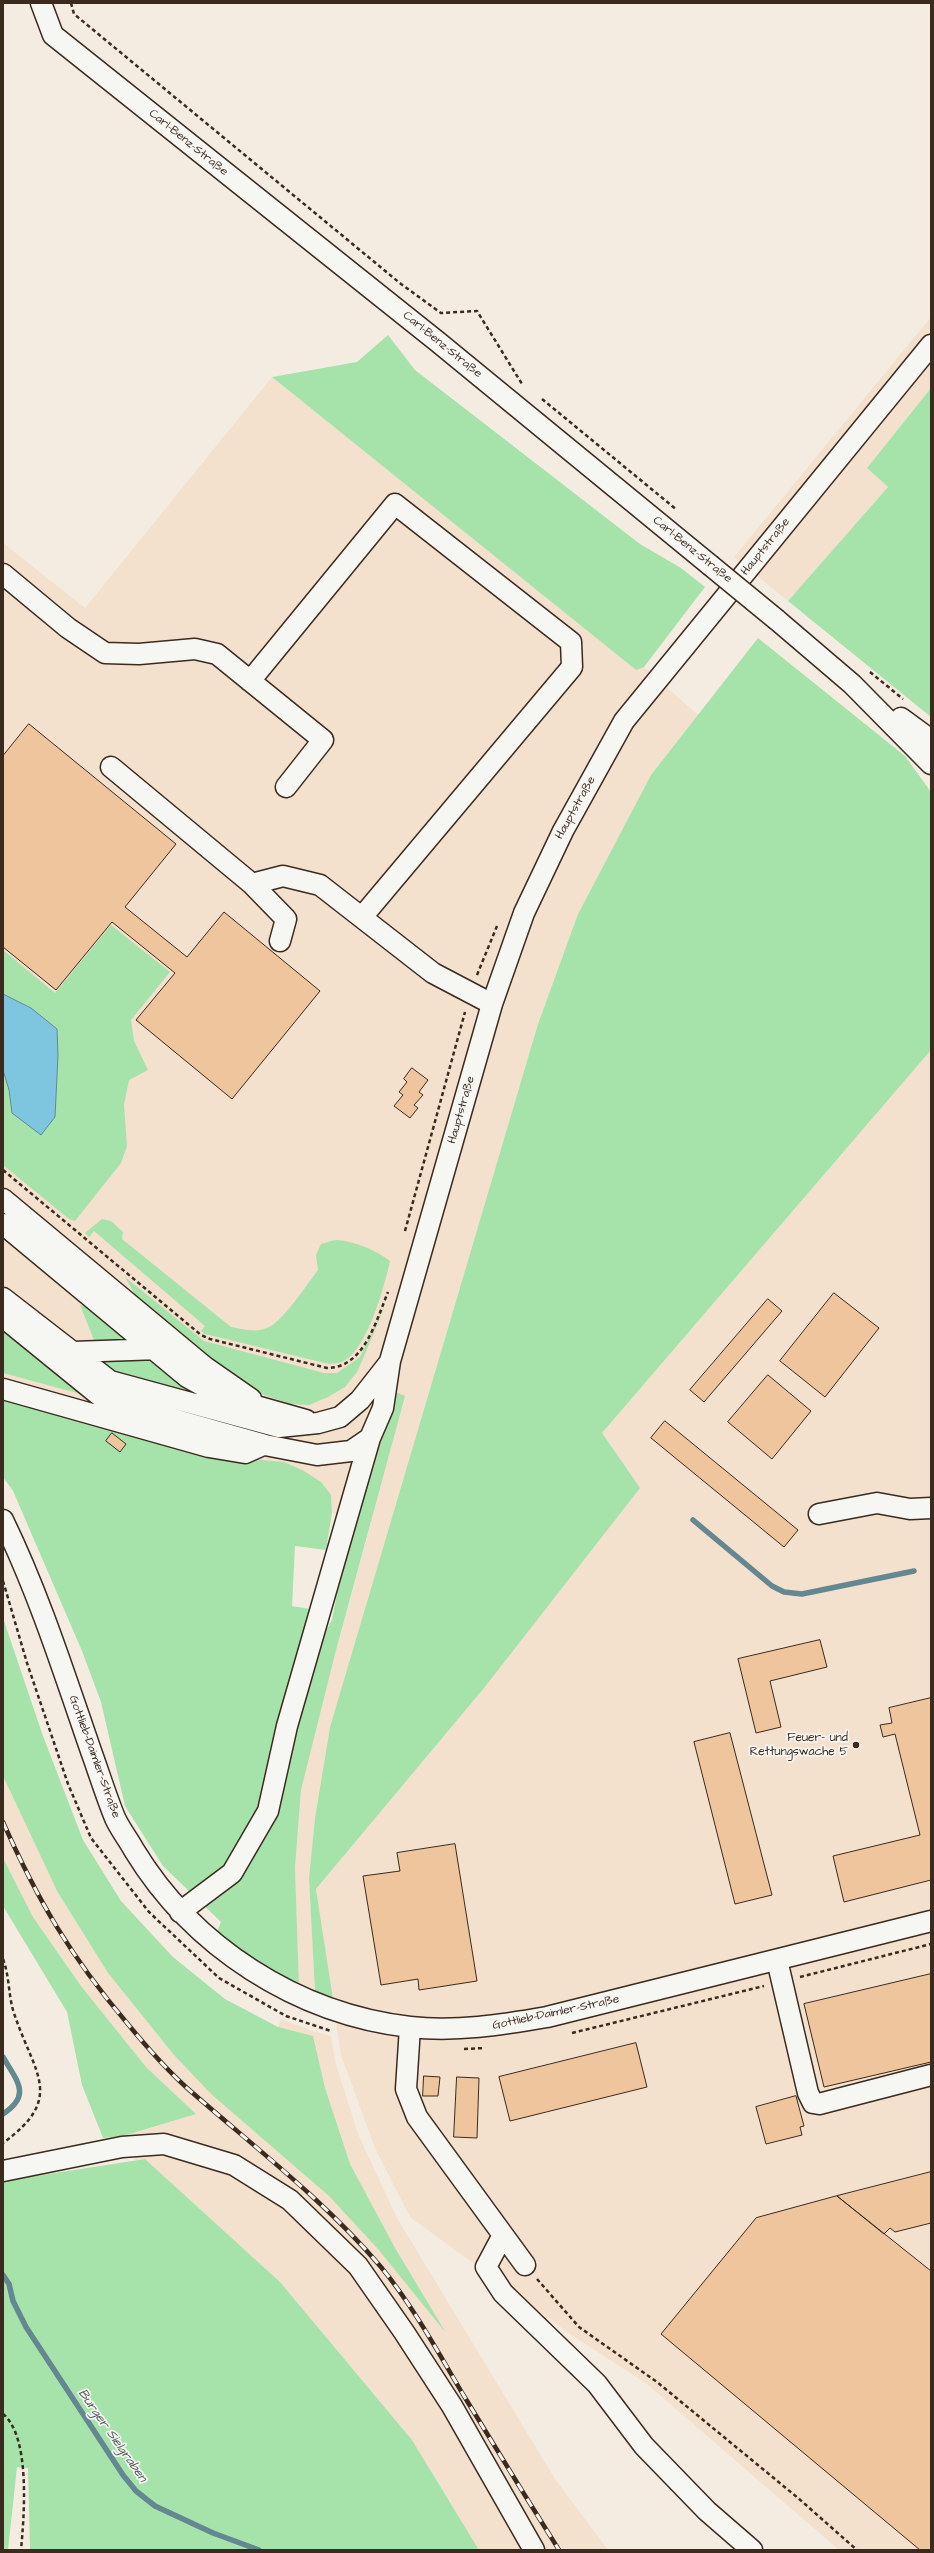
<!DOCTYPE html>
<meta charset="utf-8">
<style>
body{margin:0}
#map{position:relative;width:934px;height:2553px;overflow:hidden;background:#f5ece1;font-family:"Architects Daughter",sans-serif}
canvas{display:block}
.frame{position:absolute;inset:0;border:4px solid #3b2a1e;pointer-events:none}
</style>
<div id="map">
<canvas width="934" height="2553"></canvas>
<div class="frame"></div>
</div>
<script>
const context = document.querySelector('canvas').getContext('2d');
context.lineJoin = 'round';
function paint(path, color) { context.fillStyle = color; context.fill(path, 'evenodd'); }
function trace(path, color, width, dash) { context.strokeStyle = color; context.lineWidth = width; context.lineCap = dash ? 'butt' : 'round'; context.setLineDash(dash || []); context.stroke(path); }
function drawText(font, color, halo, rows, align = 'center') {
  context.font = font + ' "Architects Daughter",sans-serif'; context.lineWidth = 3.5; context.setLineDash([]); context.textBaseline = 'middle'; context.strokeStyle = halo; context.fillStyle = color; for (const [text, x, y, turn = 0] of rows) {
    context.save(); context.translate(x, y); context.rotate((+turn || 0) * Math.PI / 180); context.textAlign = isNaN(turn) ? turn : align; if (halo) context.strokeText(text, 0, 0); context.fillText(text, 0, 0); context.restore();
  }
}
paint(new Path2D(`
 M931 317V388L867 468 888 487 788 601 734 557Z
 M272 377 636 670 644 667 698 715 651 775 578 914 538 1024 330 1727 315 1818 309 1878 315 1992 299 1986 295 1868 301 1790 335 1654 371 1523 332 1513 331 1495 240 1458 3 1395V543L85 608Z
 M931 1050V2550H839L647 2384 570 2334 410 2217 375 2148 341 2055 316 1889 484 1688 602 1433Z
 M3 1776 57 1891 108 1973 174 2055 210 2093 278 2027 281 2019 312 2031 331 2036 335 2061 358 2134 397 2218 555 2479 608 2550H479L412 2440 280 2282 145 2159 135 2160 123 2136 196 2114 146 2067 81 1986 33 1917 3 1858Z`), '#f3e0cd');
paint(new Path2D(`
 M388 335 415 370 640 544 681 568 705 587 644 667 636 670 272 377 357 362Z
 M931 388V717L788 601 888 487 867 468Z
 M758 638 905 756 931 792V1050L602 1433 640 1488 484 1688 316 1889 333 1999 315 1992 309 1878 315 1818 330 1727 538 1024 578 914 651 775Z
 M111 925 170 972 131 1020 134 1041 148 1070 129 1080 124 1105 127 1146 121 1163 75 1221 69 1219 3 1165V1070L9 1090 12 1113 55 1117 58 1055 57 1029 3 994V950L55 993Z
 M102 1219 111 1221 123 1232 122 1239 231 1327C243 1329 255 1333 267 1328 281 1324 308 1283 318 1270L316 1255 321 1244C326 1243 332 1240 337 1240 354 1241 376 1250 390 1261 384 1287 368 1347 344 1361 340 1363 334 1363 329 1364L205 1334 201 1331 205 1326 94 1231 89 1237 85 1233Z
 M125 1277 204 1341 324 1373H337L360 1357 386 1303 365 1354 357 1372 345 1387 328 1397 309 1405 290 1404 247 1389 138 1300Z
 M80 1305 88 1307 128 1337 96 1345Z
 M3 1326 83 1392 81 1394 3 1373Z
 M129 1357C160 1357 181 1380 204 1398L108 1373 104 1362Z
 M396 1392 405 1396 335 1654 301 1790 295 1868 299 1986 252 1960 217 1932 221 1922 163 1866 125 1806 101 1702 82 1651 13 1491 3 1477V1395L240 1458 284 1462 304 1471 321 1482 331 1495 332 1513 326 1550 295 1546 292 1606 317 1610 318 1624 327 1629 332 1620 340 1577ZM112 1433 126 1444 120 1451 106 1441Z
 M3 1618 43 1736 83 1840 121 1901 173 1957 225 1999 278 2027 313 2036 325 2088 350 2164 395 2248 446 2333 378 2249 329 2196 210 2093 174 2055 108 1973 57 1891 3 1776Z
 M3 1858 33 1917 81 1986 146 2067 196 2114 123 2136 103 2138 82 2085 67 2012 3 1906Z
 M145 2159 280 2282 412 2440 479 2550H30L28 2468 17 2467 8 2550H3V2181Z`), '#a6e3aa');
const water = new Path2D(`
 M3 994 31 1008 57 1029 58 1055 55 1117 41 1135 12 1113 9 1090 3 1070Z`);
paint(water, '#7ec6df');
trace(water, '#638892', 1);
trace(new Path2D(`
 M693 1520 772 1586 784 1592 802 1594 914 1571
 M3 2057C17 2081 32 2095 3 2114
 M3 2275 9 2284 13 2301 26 2327 123 2475 136 2491 155 2506 213 2533 259 2550`), '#638892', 5.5);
const building = new Path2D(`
 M29 724 176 844 125 907 187 957 224 912 320 991 232 1099 136 1020 175 973 112 922 56 990 3 947V756Z
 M412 1068 428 1080 419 1092 423 1095 414 1105 418 1108 410 1118 394 1106 403 1095 399 1092 407 1082 404 1079Z
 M834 1293 879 1328 825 1397 780 1361Z
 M768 1299 782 1311 704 1402 690 1390Z
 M768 1375 811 1411 772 1459 728 1422Z
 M665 1421 798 1530 784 1547 651 1438Z
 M112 1433 126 1444 120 1452 106 1441Z
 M820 1640 827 1667 770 1681 781 1727 756 1733 738 1659Z
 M931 1698V1880L844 1902 833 1856 920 1835 895 1734 883 1737 880 1725 892 1723 889 1708Z
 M730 1733 772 1895 735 1904 694 1742Z
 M455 1844 477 1981 419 1990 418 1979 381 1985 363 1876 400 1871 397 1853Z
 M931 1974V2062L824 2087 804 2004Z
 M636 2043 647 2087 510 2121 499 2077Z
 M424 2076 440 2077 438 2096H423Z
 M457 2077 479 2078 477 2138 454 2137Z
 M796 2096 804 2126 800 2127 802 2135 766 2144 756 2107Z
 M931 2172V2223L895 2232 890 2228 884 2234 837 2196Z
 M837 2196 931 2271V2550H920L661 2334 756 2218Z`);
paint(building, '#efc59e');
trace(building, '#3b2a1e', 1);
const minor = new Path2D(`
 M41 3 53 35 438 342 710 565
 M3 574 68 628 105 653 139 654 195 649 217 654 323 740 286 787
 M777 620 852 684 931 764
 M250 681 395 504 571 642 572 667 362 917
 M901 718 931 740
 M111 767 252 884 286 919 280 941
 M252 884 283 876 320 885 433 973 492 1004
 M3 1199 205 1367 251 1399
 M3 1224 187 1377 221 1396 306 1420
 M3 1298 110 1381 279 1427 318 1423 340 1417 360 1400 389 1363
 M3 1317 105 1400 265 1445 317 1455 351 1451 370 1438 383 1408 390 1361 492 1004 524 913 563 831 624 721 931 345
 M73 1352 160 1349
 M3 1389 209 1447 245 1453 263 1445
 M819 1514 877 1503 910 1509 931 1508
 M3 1520C39 1594 64 1673 91 1751 99 1773 106 1796 115 1818 120 1829 128 1839 134 1850 193 1947 297 2014 410 2027 456 2032 501 2025 547 2017L931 1921
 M180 1912 232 1873 268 1811 287 1726 370 1438
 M777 1960 808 2093 813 2103 819 2104 931 2075
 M410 2027 406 2089 417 2117 525 2265
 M3 2171 122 2147 164 2144 234 2165 290 2200 358 2266 404 2332 452 2406 534 2550
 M503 2235 486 2267 503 2293 597 2384 644 2446 707 2511 752 2550`);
trace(minor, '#3b2a1e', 23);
trace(new Path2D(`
 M71 3 74 14 401 284 441 313 477 311 522 384
 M542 399 677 510
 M870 672 903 699
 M477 975 497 926
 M3 1170 201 1335 210 1339 327 1368C364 1368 376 1321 388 1292
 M405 1231 465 1012
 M3 1581 27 1663 68 1784 91 1838 149 1912 219 1978 286 2016 331 2031
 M3 1959C10 1977 8 1998 15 2016 35 2075 65 2098 3 2143
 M800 1977 931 1944
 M572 2033 764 1986
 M464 2049 485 2048
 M537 2279 579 2327 657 2382 798 2498 857 2550
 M3 2414C31 2437 24 2517 21 2550`), '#3b2a1e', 2.5, [4, 3]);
trace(minor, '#f6f6f2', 20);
const rail = new Path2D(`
 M3 1822C38 1901 71 1957 127 2023 145 2045 165 2068 187 2088 253 2146 323 2199 381 2267 413 2306 438 2352 464 2396 495 2447 527 2499 559 2550`);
trace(rail, '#3b2a1e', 4.5);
trace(rail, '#f6f6f2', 3, [9]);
const minorBridge = new Path2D(`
 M710 565 777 620`);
trace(minorBridge, '#3b2a1e', 23, []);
trace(minorBridge, '#f6f6f2', 20);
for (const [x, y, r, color] of [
 [856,1745,4,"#3b2a1e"]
]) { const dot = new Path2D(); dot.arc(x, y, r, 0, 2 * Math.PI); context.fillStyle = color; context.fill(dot); trace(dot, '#f6f6f2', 1.5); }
drawText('12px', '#3b2a1e', '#f6f6f2', [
 ["Carl-Benz-Straße",188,143,39],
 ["Carl-Benz-Straße",442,345,39],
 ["Hauptstraße",766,547,-51],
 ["Carl-Benz-Straße",692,550,39],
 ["Hauptstraße",576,808,-61],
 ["Hauptstraße",462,1110,-74],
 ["Gottlieb-Daimler-Straße",94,1757,70],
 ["Gottlieb-Daimler-Straße",556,2013,-12]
]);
drawText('12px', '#3b2a1e', '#f6f6f2', [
 ["Feuer- und",848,1738],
 ["Rettungswache 5",848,1752]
], 'right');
drawText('italic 13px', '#4f5958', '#f6f6f2', [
 ["Burger Sielgraben",112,2436,55]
]);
</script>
